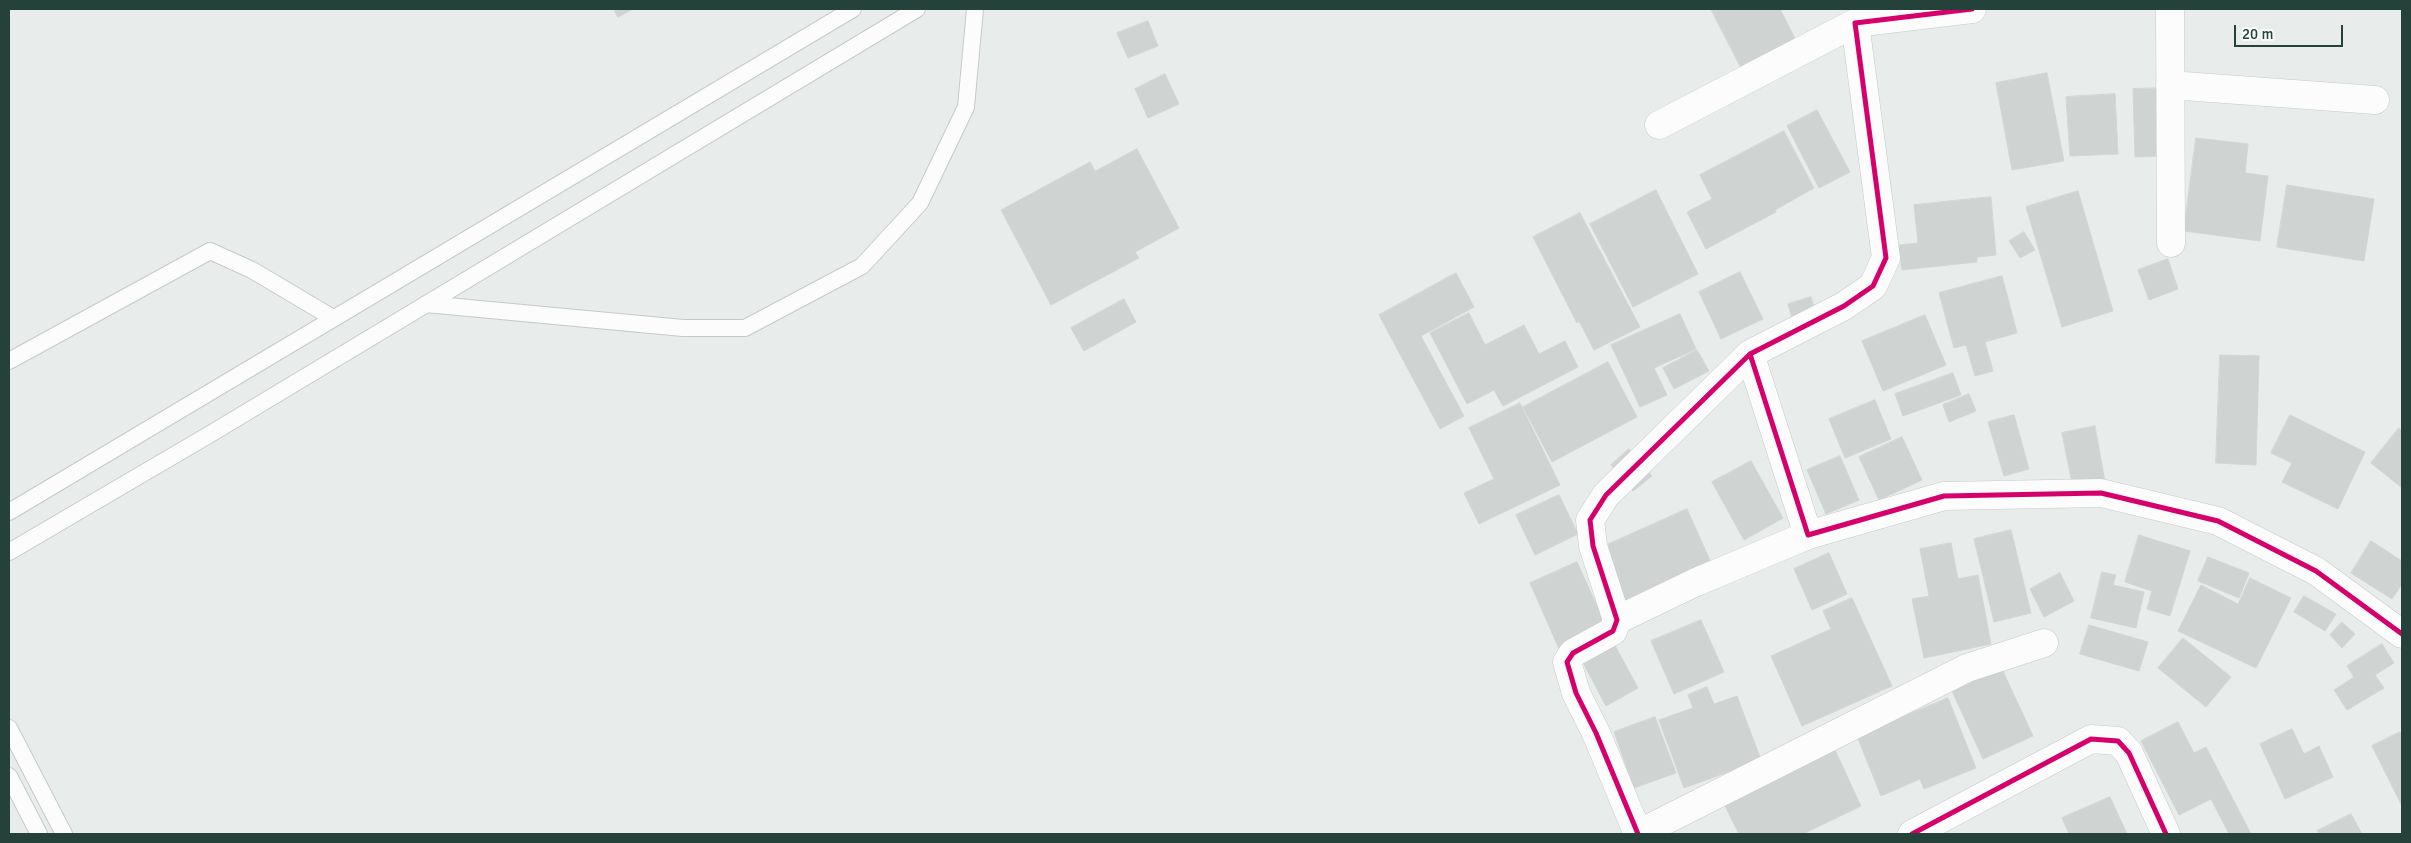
<!DOCTYPE html>
<style>
body{margin:0}
#map{position:relative;width:2411px;height:843px;overflow:hidden;background:#e8edeb;font-family:Signika,sans-serif}
canvas{display:block}
.frame{position:absolute;inset:0;border:10px solid #24423a;pointer-events:none}
.scale{position:absolute;left:2234px;top:25px;width:109px;height:22px;box-sizing:border-box;border:2px solid #24423a;border-top:0;padding-left:6px;font-size:15px;line-height:18px;white-space:nowrap;color:#24423a;-webkit-text-stroke:4px #f7fbf9;paint-order:stroke}
</style>
<div id="map">
<canvas width="2411" height="843"></canvas>
<div class="frame"></div>
<div class="scale">20 m</div>
</div>
<script>
const context = document.querySelector('canvas').getContext('2d');
context.lineJoin = 'round';
function paint(path, color) { context.fillStyle = color; context.fill(path, 'evenodd'); }
function trace(path, color, width, dash) { context.strokeStyle = color; context.lineWidth = width; context.lineCap = dash ? 'butt' : 'round'; context.setLineDash(dash || []); context.stroke(path); }
const building = new Path2D(`
 M614 9H633L618 17Z
 M1711 9H1780L1806 60 1751 87Z
 M1148 21 1158 46 1128 58 1117 33Z
 M2047 73 2064 161 2012 170 1996 83Z
 M1165 74 1179 104 1148 118 1135 89Z
 M2163 88 2165 156 2135 157 2133 89Z
 M2115 94 2118 154 2070 156 2066 97Z
 M1817 110 1850 172 1819 188 1787 126Z
 M1784 131 1814 188 1775 210 1776 212 1706 249 1687 212 1712 199 1700 175Z
 M2196 138 2248 144 2245 173 2268 176 2260 241 2184 231Z
 M1137 149 1179 228 1135 252 1139 258 1051 305 1001 210 1090 162 1095 171Z
 M2287 185 2374 199 2364 261 2277 247Z
 M1656 190 1698 274 1633 307 1590 224Z
 M2078 191 2113 311 2062 327 2026 207Z
 M1991 197 1996 255 1977 257V262L1902 270 1899 245 1918 243 1914 205Z
 M1580 213 1640 327 1594 350 1579 321 1577 323 1533 237Z
 M2024 232 2035 250 2020 258 2009 241Z
 M2168 259 2178 289 2149 300 2138 270Z
 M1740 272 1763 319 1721 339 1699 292Z
 M1456 273 1474 307 1421 336 1464 416 1440 429 1379 315Z
 M2002 276 2017 333 1985 342 1993 371 1975 376 1966 345 1954 348 1939 293Z
 M1811 297 1816 314 1793 322 1788 304Z
 M1124 299 1136 322 1084 351 1071 328Z
 M1469 313 1485 345 1524 325 1539 354 1565 341 1578 367 1503 406 1494 390 1467 404 1430 333Z
 M1680 314 1696 349 1654 368 1667 395 1640 407 1611 345Z
 M1925 315 1946 365 1883 391 1862 341Z
 M1697 350 1709 371 1674 389 1663 368Z
 M2220 355 2259 356 2256 465 2216 463Z
 M1608 362 1637 417 1552 462 1523 407Z
 M1953 373 1961 395 1903 416 1895 394Z
 M1969 394 1976 411 1949 422 1943 405Z
 M1875 400 1891 439 1845 458 1829 419Z
 M1520 403 1560 485 1479 524 1464 493 1494 479 1469 428Z
 M2014 415 2029 469 2004 476 1988 422Z
 M2290 415 2365 452 2338 509 2282 482 2292 463 2271 453Z
 M2095 426 2105 482 2073 488 2062 433Z
 M2399 428 2402 431V488L2371 463Z
 M1902 437 1922 480 1879 500 1859 457Z
 M1629 449 1652 476 1633 491 1611 465Z
 M1840 456 1859 500 1826 514 1807 470Z
 M1751 461 1783 518 1744 540 1712 482Z
 M1559 495 1578 534 1535 555 1516 515Z
 M1687 509 1713 567 1627 606 1600 548Z
 M2011 530 2031 613 1994 622 1974 539Z
 M2139 535 2190 551 2170 616 2147 609 2152 591 2125 582Z
 M2371 541 2402 561V584L2392 599 2351 573Z
 M1951 543 1958 579 1978 575 1991 644 1924 658 1912 599 1929 596 1920 549Z
 M1829 553 1847 594 1812 610 1794 569Z
 M2208 557 2249 573 2239 598 2198 581Z
 M1577 562 1608 630 1560 651 1530 583Z
 M2102 572 2116 575 2113 585 2144 592 2136 628 2091 618Z
 M2060 573 2074 601 2044 617 2030 589Z
 M2250 578 2291 598 2256 668 2178 631 2201 585 2238 604Z
 M2304 596 2336 614 2325 631 2294 612Z
 M1852 598 1892 686 1802 726 1771 656 1831 629 1823 611Z
 M1701 620 1724 672 1674 694 1651 641Z
 M2342 622 2355 634 2342 648 2330 635Z
 M2089 625 2148 642 2139 671 2080 654Z
 M2183 638 2231 677 2206 707 2158 668Z
 M1612 640 1638 688 1606 706 1580 657Z
 M2382 644 2394 663 2375 675 2384 688 2347 710 2334 690 2354 677 2347 666Z
 M2002 669 2033 736 1983 759 1952 691Z
 M1707 687 1714 704 1737 696 1761 760 1684 788 1659 720 1693 708 1688 695Z
 M1948 698 1976 768 1924 789 1920 779 1881 796 1857 736Z
 M1655 717 1676 773 1634 788 1614 732Z
 M2178 722 2194 753 2206 747 2251 834H2229L2211 799 2179 815 2141 741Z
 M2292 729 2304 754 2319 746 2333 777 2285 799 2260 744Z
 M2400 732 2402 735V806L2372 746Z
 M1835 750 1861 806 1803 834H1739L1723 802Z
 M2110 797 2127 834H2069L2062 818Z
 M2351 814 2362 834H2319L2317 831Z`);
paint(building, '#cfd4d2');
trace(building, '#d1d6d4', 1);
const service = new Path2D(`
 M426 304 683 328H745L862 266 920 203 966 107 975 9
 M9 361 210 251 252 270 333 318
 M9 512 853 9
 M9 552 212 433 917 9
 M9 728 64 834
 M9 776 39 834`);
const minor = new Path2D(`
 M1972 9 1855 23 1886 258 1873 286 1844 306 1750 354 1808 535 1944 496 2101 493 2218 521 2316 571 2402 634
 M2170 9 2171 243
 M2170 85 2375 100
 M1659 125 1855 23
 M1617 620 1694 583 1808 535
 M1638 834 1596 733 1576 693 1567 662 1573 653 1613 631 1617 620 1593 546 1590 520 1606 495 1750 354
 M1638 834 1967 668 2044 643
 M1912 834 2091 739 2118 741 2129 753 2166 834`);
trace(service, '#c5cac8', 18);
trace(minor, '#c5cac8', 29);
trace(service, '#fcfcfc', 16);
trace(minor, '#fcfcfc', 28);
trace(new Path2D(`
 M1972 9 1855 23 1886 258 1873 286 1844 306 1750 354 1808 535 1944 496 2101 493 2218 521 2316 571 2402 634
 M1638 834 1596 733 1576 693 1567 662 1573 653 1613 631 1617 620 1593 546 1590 520 1606 495 1750 354
 M1912 834 2091 739 2118 741 2129 753 2166 834`), '#d6006c', 5);
</script>
